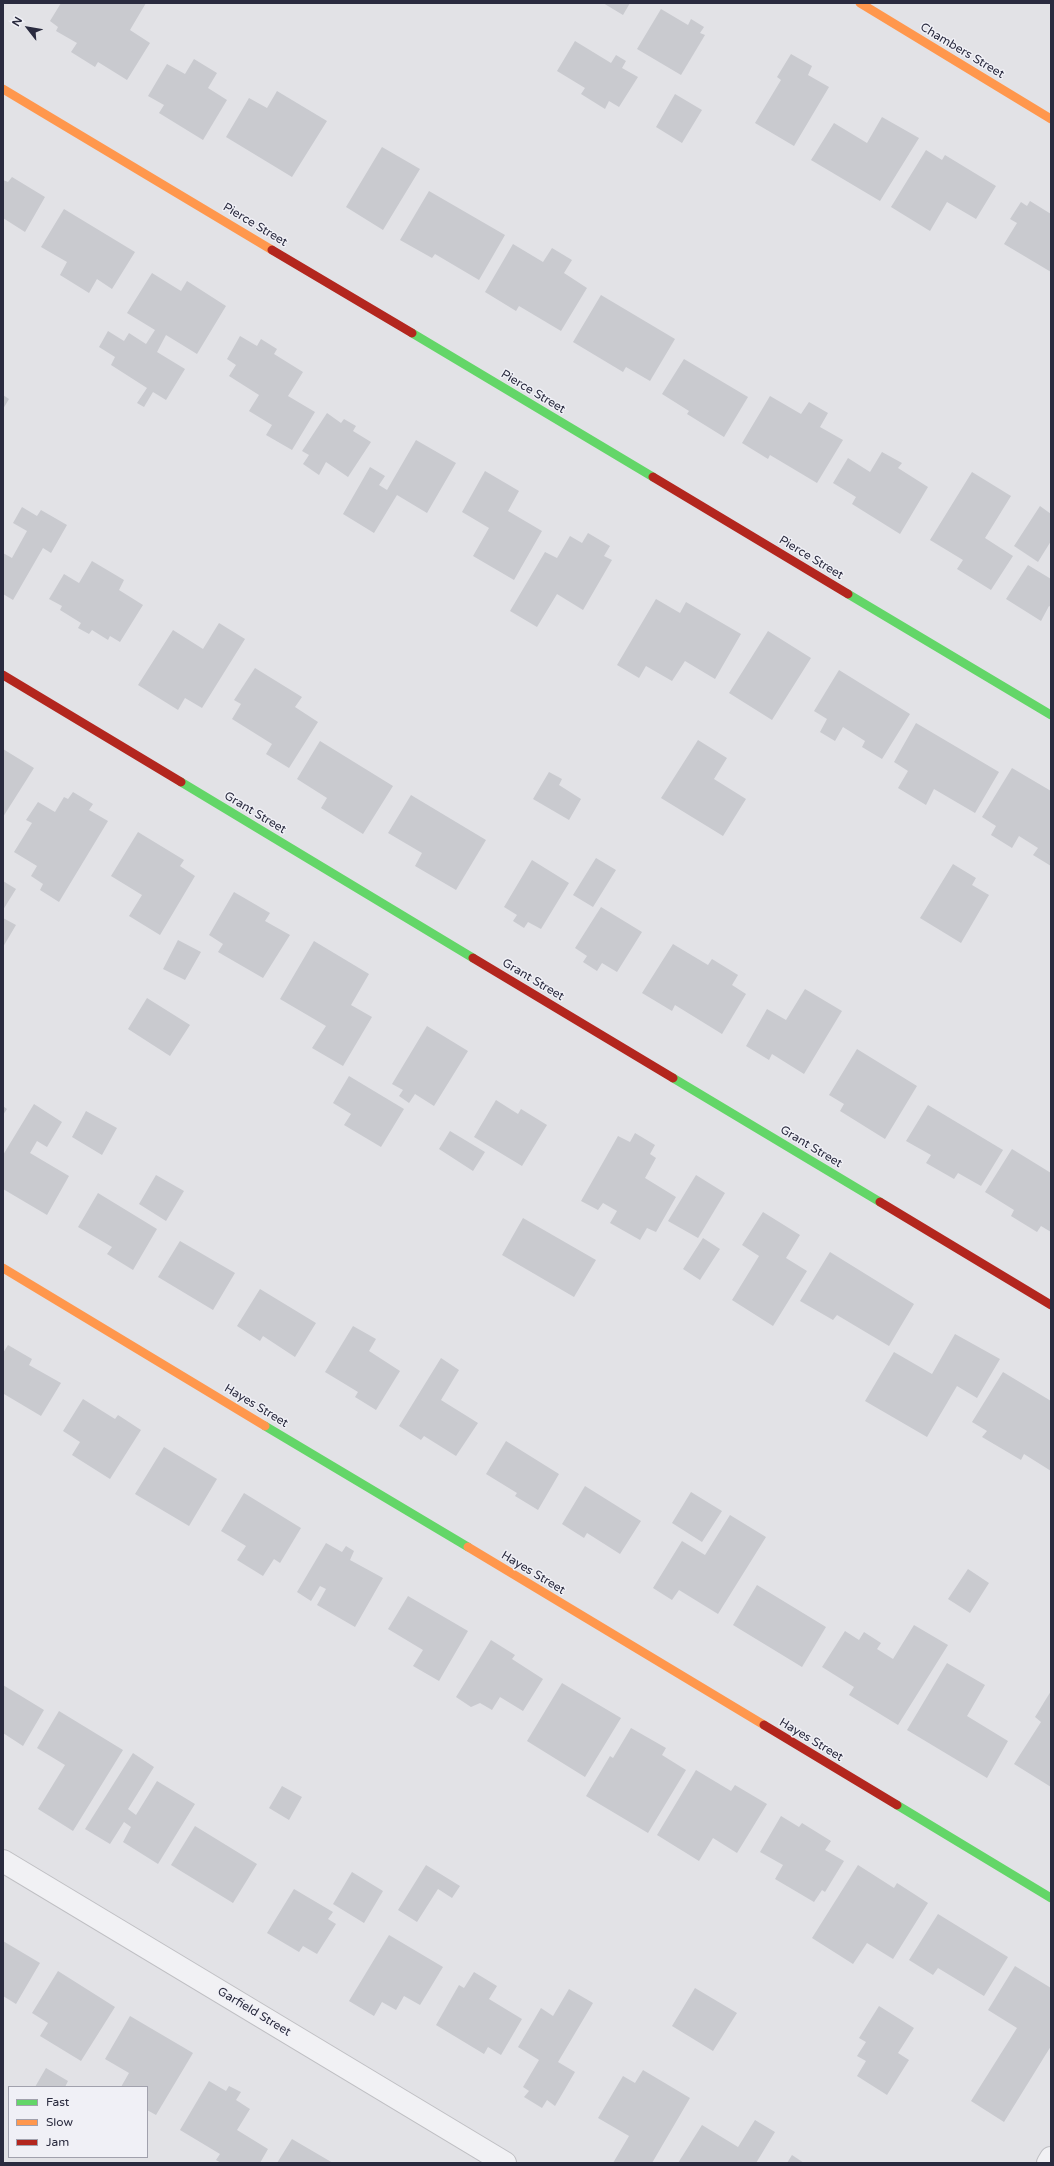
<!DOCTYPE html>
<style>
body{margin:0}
#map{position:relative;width:1054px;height:2166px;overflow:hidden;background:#e2e2e6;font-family:"Varela Round",sans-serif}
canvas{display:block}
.frame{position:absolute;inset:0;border:4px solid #2a2b3f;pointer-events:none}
.legend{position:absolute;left:8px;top:2086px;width:140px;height:72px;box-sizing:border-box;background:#f0f0f6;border:1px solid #a1a1ad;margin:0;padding:5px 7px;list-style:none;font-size:12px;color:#2a2b3f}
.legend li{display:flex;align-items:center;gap:8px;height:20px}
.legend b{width:20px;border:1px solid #a1a1ad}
.north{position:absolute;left:8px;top:8px;width:40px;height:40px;-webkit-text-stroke:3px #f0f0f6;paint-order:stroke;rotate:301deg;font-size:11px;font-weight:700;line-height:16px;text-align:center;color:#2a2b3f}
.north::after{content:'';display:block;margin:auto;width:14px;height:18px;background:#2a2b3f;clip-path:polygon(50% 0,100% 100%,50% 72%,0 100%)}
</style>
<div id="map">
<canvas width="1054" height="2166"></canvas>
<div class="frame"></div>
<ul class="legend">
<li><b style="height:5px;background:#63d668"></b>Fast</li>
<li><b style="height:5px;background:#ff974d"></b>Slow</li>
<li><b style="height:5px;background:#b3261e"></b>Jam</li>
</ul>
<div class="north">N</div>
</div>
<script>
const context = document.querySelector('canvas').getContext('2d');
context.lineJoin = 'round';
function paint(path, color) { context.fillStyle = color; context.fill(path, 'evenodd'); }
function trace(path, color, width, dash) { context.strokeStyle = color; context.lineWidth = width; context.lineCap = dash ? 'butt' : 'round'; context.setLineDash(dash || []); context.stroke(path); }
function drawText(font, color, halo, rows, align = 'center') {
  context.font = font + ' "Varela Round",sans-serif'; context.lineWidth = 3; context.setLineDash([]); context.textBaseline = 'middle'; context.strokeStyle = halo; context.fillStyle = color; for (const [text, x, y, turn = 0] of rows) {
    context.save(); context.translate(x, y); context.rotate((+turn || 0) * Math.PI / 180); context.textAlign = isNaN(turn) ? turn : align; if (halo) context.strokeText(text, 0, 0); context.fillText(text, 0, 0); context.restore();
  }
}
paint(new Path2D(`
 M61 3H146L130 30 150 43 127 80 98 62 95 67 71 52 77 43 56 31 58 27 50 21Z
 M603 3H630L623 15Z
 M661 9 688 25 691 19 704 27 700 33 705 35 681 75 637 49Z
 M575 41 611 63 616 55 626 61 622 68 638 77 619 107 609 101 605 109 581 94 585 88 557 71Z
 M791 54 812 66 808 75 829 87 794 146 755 123 781 80 777 77Z
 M194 59 217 73 208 88 227 100 203 140 159 113 164 105 148 96 167 64 185 74Z
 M277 91 327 121 292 177 226 137 249 98 267 108Z
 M675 94 702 110 682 143 656 127Z
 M882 117 919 138 880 201 811 160 834 123 867 143Z
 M382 147 420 169 383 230 346 207Z
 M926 150 942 160 945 155 996 186 976 219 947 202 930 231 891 207Z
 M12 177 45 197 25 232 3 218V180L8 182Z
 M429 191 505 235 479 280 435 254 432 258 400 240Z
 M1030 201 1051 214V272L1004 244 1017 223 1010 219 1021 202 1027 206Z
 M64 209 135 252 112 289 97 279 89 293 60 275 67 262 41 247Z
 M513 244 543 262 552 248 572 260 564 273 587 288 561 331 519 306 516 311 485 292Z
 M152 273 181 291 187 281 226 306 197 354 166 335 157 352 185 369 166 400 153 392 144 407 137 403 147 388 111 365 115 357 99 347 108 331 124 341 129 333 146 344 155 330 127 313Z
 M601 295 675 339 650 381 626 367 623 372 573 342Z
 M240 336 257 346 261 339 277 349 274 354 303 372 288 396 315 412 292 450 266 435 272 425 249 411 259 395 229 376 236 365 227 359Z
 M684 359 748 397 724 437 687 414 689 411 662 394Z
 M3 395 9 399 3 409Z
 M770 396 801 414 809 402 828 413 820 427 843 440 817 483 770 455 768 459 742 443Z
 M327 413 341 423 344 419 356 426 353 431 371 442 348 477 326 462 319 475 303 464 309 455 302 451Z
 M416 440 456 463 427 513 397 495 374 533 343 514 370 467 385 476 379 485 387 490Z
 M882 452 902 463 898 468 928 487 900 534 852 504 856 497 833 483 848 458 870 472Z
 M485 471 519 491 508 511 542 531 514 580 473 556 489 528 462 512Z
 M972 472 1011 496 985 538 1013 556 991 590 957 569 963 560 930 540Z
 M1040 506 1051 514V541L1038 562 1014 546Z
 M22 507 37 516 41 510 67 525 51 553 43 548 13 600 3 594V553L12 558 27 531 13 523Z
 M588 533 610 546 604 556 612 560 583 610 557 594 537 627 510 611 545 552 557 558 570 536 582 543Z
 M92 561 124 580 119 590 143 605 120 642 110 636 108 640 92 630 89 634 78 628 81 623 60 610 62 606 49 599 64 574 79 583Z
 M1028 565 1051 579V607L1049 606 1041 621 1006 599Z
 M656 599 680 613 686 602 741 634 715 679 685 661 672 681 646 666 639 678 617 665Z
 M219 623 245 639 202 708 185 698 178 710 138 685 173 630 203 649Z
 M768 631 811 658 772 720 729 693Z
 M255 668 302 697 295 707 318 722 289 768 266 754 272 744 232 719 241 704 234 700Z
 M839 670 910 714 882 759 862 747 865 741 843 727 835 741 820 732 827 719 814 711Z
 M916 723 999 772 975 813 934 789 926 805 898 788 908 771 894 762Z
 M698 740 727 758 714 779 746 799 723 836 661 798Z
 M320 741 393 786 363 834 321 808 327 798 297 779Z
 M3 749 34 768 3 817Z
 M1012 768 1051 791V866L1033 855 1038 848 1019 836 1012 848 991 835 996 826 982 817Z
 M549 772 562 779 559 785 581 799 569 820 533 799Z
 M73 792 93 804 89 810 108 821 59 902 40 890 43 884 31 876 37 866 14 852 32 823 26 820 38 802 55 812 64 797 68 799Z
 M411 795 486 840 456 890 415 866 422 853 388 833Z
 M138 832 184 860 180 866 195 876 160 935 129 916 142 895 111 876Z
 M596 858 616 870 593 907 573 895Z
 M532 860 569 883 541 929 528 922 524 928 513 921 517 915 504 907Z
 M953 864 976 878 972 885 989 895 961 943 920 918Z
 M3 881 16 889 3 910Z
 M234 892 270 913 265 921 290 935 263 978 218 952 223 944 209 935Z
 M601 907 642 932 617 972 602 963 597 971 583 962 587 956 575 948Z
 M3 918 16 925 3 947Z
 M178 940 201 952 185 980 163 969Z
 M314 941 369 974 351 1005 372 1017 343 1066 312 1048 326 1026 280 999Z
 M673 944 708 965 712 959 738 975 732 985 746 994 722 1034 675 1005 672 1011 642 993Z
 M805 989 842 1011 804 1074 772 1054 769 1060 746 1046 767 1009 786 1020Z
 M147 998 190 1025 170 1056 128 1029Z
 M427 1026 468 1051 434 1106 415 1094 409 1103 399 1096 403 1090 392 1084Z
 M857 1049 917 1086 885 1139 840 1111 844 1104 829 1095Z
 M349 1076 404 1109 381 1147 344 1125 351 1114 333 1103Z
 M496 1100 518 1114 521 1109 547 1125 522 1166 474 1137Z
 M34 1104 62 1122 47 1147 37 1141 30 1153 69 1176 47 1215 3 1189V1155Z
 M928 1105 1003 1150 981 1186 958 1173 954 1179 926 1163 931 1155 906 1141Z
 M3 1106 7 1109 3 1115Z
 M86 1111 117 1128 102 1155 72 1137Z
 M450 1131 485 1152 473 1171 439 1149Z
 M635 1133 655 1145 650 1154 656 1158 645 1178 676 1197 656 1232 647 1228 640 1240 610 1223 617 1211 603 1203 598 1210 581 1201 618 1136 630 1142Z
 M1012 1149 1051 1173V1232L1041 1226 1037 1232 1011 1216 1014 1210 985 1192Z
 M156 1175 184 1191 166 1221 139 1204Z
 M696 1175 725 1193 698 1238 668 1221Z
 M98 1193 157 1229 133 1270 107 1254 112 1247 78 1227Z
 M763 1212 800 1235 786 1258 807 1271 773 1326 732 1300 759 1256 742 1245Z
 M523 1218 596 1260 574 1297 502 1255Z
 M703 1238 720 1249 700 1280 683 1269Z
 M180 1241 235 1273 213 1310 158 1277Z
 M830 1252 914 1304 889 1346 837 1315 833 1320 800 1301Z
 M260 1289 316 1323 295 1357 263 1336 260 1341 237 1326Z
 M353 1326 376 1339 369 1351 400 1371 376 1410 355 1397 358 1392 325 1372Z
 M955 1334 1000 1359 977 1398 957 1386 927 1437 865 1401 894 1352 932 1374Z
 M8 1345 32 1359 29 1365 61 1383 41 1416 4 1394 3 1396V1353Z
 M441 1358 459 1370 441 1400 478 1423 456 1456 424 1436 421 1440 399 1426Z
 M1003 1372 1051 1401V1471L1024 1454 1021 1460 982 1437 987 1431 972 1422Z
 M83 1399 115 1419 118 1415 141 1430 110 1479 72 1455 80 1442 63 1431Z
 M506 1441 559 1474 538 1510 515 1496 517 1493 486 1474Z
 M164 1447 217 1479 189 1526 135 1494Z
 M585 1486 641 1521 620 1554 587 1533 584 1538 562 1524Z
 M691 1492 722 1511 702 1542 672 1523Z
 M244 1493 301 1528 280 1563 274 1559 263 1576 237 1560 246 1546 221 1531Z
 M730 1515 766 1537 718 1614 679 1590 672 1600 653 1588 682 1541 705 1555Z
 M326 1543 342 1552 346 1546 354 1551 350 1560 383 1578 355 1627 317 1605 326 1589 320 1586 311 1601 297 1592Z
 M968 1569 989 1583 970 1613 948 1599Z
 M757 1585 826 1627 802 1667 733 1625Z
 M408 1596 468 1631 439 1681 413 1666 423 1650 388 1629Z
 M914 1625 948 1645 898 1725 849 1695 854 1687 822 1667 845 1631 859 1640 864 1632 881 1643 877 1649 893 1659Z
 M491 1640 515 1655 512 1659 543 1679 523 1711 500 1697 492 1710 480 1703 471 1707 456 1697Z
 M947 1663 985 1685 967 1716 1008 1741 987 1778 907 1730Z
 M562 1683 621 1718 585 1777 527 1741Z
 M3 1685 44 1710 23 1746 3 1733Z
 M1051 1691V1787L1014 1764 1041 1722 1035 1717Z
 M59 1711 123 1750 73 1831 38 1809 65 1765 37 1748Z
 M631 1728 666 1748 662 1755 686 1770 648 1833 586 1796 610 1756 613 1758Z
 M133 1753 154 1767 128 1809 136 1815 157 1781 195 1804 158 1864 123 1842 131 1827 124 1822 110 1844 85 1829Z
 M696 1770 731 1791 735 1785 767 1804 737 1853 713 1838 699 1861 657 1835Z
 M282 1786 302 1797 289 1820 269 1808Z
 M781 1816 799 1827 802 1823 831 1841 825 1850 844 1861 825 1892 822 1890 814 1902 775 1879 783 1865 760 1852Z
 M195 1826 257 1864 233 1903 171 1865Z
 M426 1865 460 1886 452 1898 438 1889 417 1922 398 1910Z
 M858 1865 894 1888 897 1883 928 1903 893 1959 867 1943 853 1964 812 1938Z
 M352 1872 383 1891 364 1923 333 1904Z
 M294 1889 333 1912 328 1919 336 1924 317 1954 303 1946 299 1952 267 1933Z
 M938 1914 1008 1957 984 1996 938 1968 933 1975 909 1960Z
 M389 1935 443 1967 420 2005 404 1996 396 2010 382 2002 374 2016 349 2001Z
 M3 1941 40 1963 16 2004 3 1996Z
 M1015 1966 1051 1988V2046L1004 2122 971 2101 1017 2028 988 2010Z
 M58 1971 115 2007 81 2061 40 2036 48 2023 32 2013Z
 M474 1972 497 1986 489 1999 522 2019 501 2055 488 2047 484 2054 436 2025 459 1985 464 1988Z
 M695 1988 737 2013 713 2051 672 2026Z
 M569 1989 593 2003 558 2062 575 2072 555 2106 547 2100 542 2108 524 2097 529 2091 523 2087 539 2060 518 2047 541 2008 553 2016Z
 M879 2006 914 2028 898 2053 909 2060 887 2095 857 2076 866 2061 857 2056 866 2042 859 2038Z
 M130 2016 193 2053 156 2115 147 2110V2087H121L129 2073 105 2059Z
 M46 2068 68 2081 65 2087H35Z
 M643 2070 690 2098 652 2163H613L629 2136 598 2118 623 2076 635 2083Z
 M209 2081 226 2091 229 2086 241 2092 236 2100 250 2109 237 2130 268 2149 260 2163H221L216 2160 220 2154 180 2130Z
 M755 2120 775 2132 756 2163H678L702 2125 738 2147Z
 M292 2139 333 2163H277Z
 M792 2155 804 2163H787Z`), '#c9cacf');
const street = new Path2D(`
 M3 1861 505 2163
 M1048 2163 1051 2158`);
trace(street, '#bfbfc3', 24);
trace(street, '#f1f1f4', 22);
trace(new Path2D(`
 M412 333 653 477
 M848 594 1051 715
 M181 782 473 958
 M673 1078 880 1202
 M265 1426 468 1547
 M897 1805 1051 1898`), '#63d668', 9);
trace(new Path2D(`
 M860 3 1051 119
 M3 89 272 250
 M3 1268 265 1426
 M468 1547 764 1725`), '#ff974d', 9);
trace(new Path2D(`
 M272 250 412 333
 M653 477 848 594
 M3 675 181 782
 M473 958 673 1078
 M880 1202 1051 1305
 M764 1725 897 1805`), '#b3261e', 9);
drawText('12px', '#2a2b3f', '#f0f0f6', [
 ["Chambers Street",962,51,31],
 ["Pierce Street",255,225,31],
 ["Pierce Street",533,392,31],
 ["Pierce Street",811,558,31],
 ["Grant Street",255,813,31],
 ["Grant Street",533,980,31],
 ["Grant Street",811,1147,31],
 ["Hayes Street",256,1406,31],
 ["Hayes Street",533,1573,31],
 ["Hayes Street",811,1740,31],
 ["Garfield Street",254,2012,31]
]);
</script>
